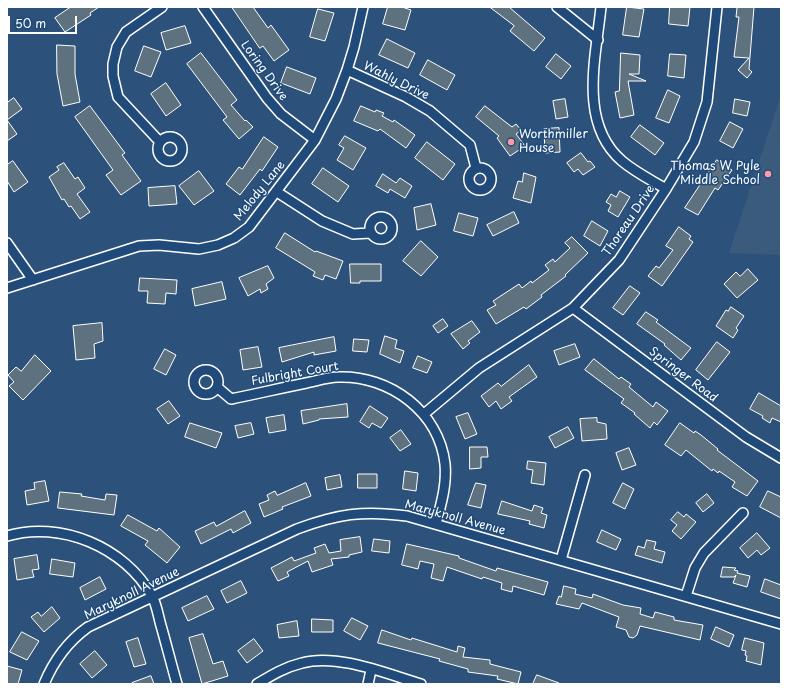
<!DOCTYPE html>
<style>
body{margin:0}
#map{position:relative;width:788px;height:691px;overflow:hidden;background:#2c527b;font-family:"Playpen Sans",sans-serif}
canvas{display:block}
.frame{position:absolute;inset:0;border:8px solid #fff;pointer-events:none}
.scale{position:absolute;left:8px;top:16px;width:69px;height:18px;box-sizing:border-box;border:2px solid #fff;border-top:0;padding-left:5px;font-size:12px;line-height:14px;white-space:nowrap;color:#fff;-webkit-text-stroke:3px #1f4a7a;paint-order:stroke}
</style>
<div id="map">
<canvas width="788" height="691"></canvas>
<div class="frame"></div>
<div class="scale">50 m</div>
</div>
<script>
const context = document.querySelector('canvas').getContext('2d');
context.lineJoin = 'round';
function paint(path, color) { context.fillStyle = color; context.fill(path, 'evenodd'); }
function trace(path, color, width, dash) { context.strokeStyle = color; context.lineWidth = width; context.lineCap = dash ? 'butt' : 'round'; context.setLineDash(dash || []); context.stroke(path); }
function drawText(font, color, halo, rows, align = 'center') {
  context.font = font + ' "Playpen Sans",sans-serif'; context.lineWidth = 3; context.setLineDash([]); context.textBaseline = 'middle'; context.strokeStyle = halo; context.fillStyle = color; for (const [text, x, y, turn = 0] of rows) {
    context.save(); context.translate(x, y); context.rotate((+turn || 0) * Math.PI / 180); context.textAlign = isNaN(turn) ? turn : align; if (halo) context.strokeText(text, 0, 0); context.fillText(text, 0, 0); context.restore();
  }
}
paint(new Path2D(`
 M781 95V255L729 253Z`), '#3b5b7c');
const building = new Path2D(`
 M71 7H99L90 13 91 15 65 32 55 18Z
 M232 7H253L268 28 271 25 289 50 274 61 263 46 260 48Z
 M388 7H402L411 10 405 30 383 24Z
 M490 7H509L545 38 534 51 510 31 514 26Z
 M627 7 644 9 639 37 623 35Z
 M670 7H690L688 26 669 24Z
 M754 7 749 69 752 72 747 78 738 70 749 58 734 57 739 17H736L737 8Z
 M318 9 334 13 325 41 310 37Z
 M185 26 191 43 166 50 161 33Z
 M387 39 415 53 408 68 379 55Z
 M57 45 75 46V74L80 102 63 106 57 74Z
 M144 46 161 52 151 77 135 71Z
 M201 53 237 100 231 105 245 121 246 120 253 127 239 139 223 120 227 117 187 64Z
 M621 53 640 55 639 74H629L646 81H628L634 115 620 118 615 92 619 91Z
 M556 54 571 66 561 79 546 67Z
 M670 54 686 55 684 78 668 76Z
 M428 60 455 75 447 90 420 75Z
 M287 67 316 78 310 94 281 83Z
 M166 83 181 105 166 116 151 94Z
 M668 90 680 96 669 123 656 118Z
 M14 98 22 109 7 120V103Z
 M565 99 568 117 556 119 553 101Z
 M735 99 750 102 747 116 733 113Z
 M90 106 125 153 122 155 141 181 121 195 106 175 113 170 75 117Z
 M361 106 375 112 376 110 384 113 382 116 393 122 394 120 415 135 406 148 380 129 378 131 354 121Z
 M485 106 512 127 516 124 521 130 516 134 525 146 510 156 497 138 499 136 476 117Z
 M7 120 17 134 7 141Z
 M730 122 743 129 733 148 720 141Z
 M640 125 664 143 655 155 631 137Z
 M559 128 560 152 545 153 544 129Z
 M345 136 366 148 353 170 337 160 344 148 339 145Z
 M264 137 278 147 262 171 260 169 240 195 226 184 239 167 242 169Z
 M427 142 455 164 443 180 415 158Z
 M581 153 588 162 590 161 595 167 583 175 578 169 574 172 567 163Z
 M717 160 732 170 718 190 715 188 698 215 685 208Z
 M13 161 28 182 14 192 7 181V165Z
 M64 163 75 179 78 177 85 188 77 194 90 212 80 219 71 206 69 207 64 199 62 200 49 177 59 170 57 167Z
 M323 168 349 186 338 202 312 184Z
 M199 171 214 191 194 205 179 186Z
 M524 173 536 177 531 203 513 198 518 181 522 182Z
 M383 174 396 183 400 178 412 186 405 198 390 189 388 193 376 186Z
 M175 186 177 204 149 206 148 188Z
 M620 191 630 197 618 217 608 211 611 205 606 202 611 194 616 197Z
 M431 204 436 225 417 230 414 208Z
 M514 212 519 223 493 236 487 225Z
 M459 213 478 218 473 236 454 231Z
 M592 221 608 231 600 246 584 236Z
 M679 227 691 236 689 239 693 242 662 286 648 276 656 266 659 268 673 250 666 246Z
 M285 233 315 252 316 251 343 261 336 279 325 275 323 280 313 276 315 272 276 248Z
 M572 237 588 253 565 275 566 276 541 295 542 297 526 309 524 307 496 324 487 310 496 305 493 301 519 284 522 288 531 281 532 283 549 270 545 265 553 259 555 262 570 248 565 243Z
 M421 241 438 257 421 276 403 261Z
 M350 264H381V281H360V283H351Z
 M268 266 274 278 266 284 268 289 261 293 260 289 248 296 239 278Z
 M748 269 758 280 737 298 724 284 736 272 740 276Z
 M140 278 177 280 176 294 166 293 165 304 147 303 148 291H139Z
 M222 282 226 299 195 306 192 289Z
 M630 286 640 293 623 315 613 308Z
 M731 307 744 316 736 328 738 330 733 338 716 326 726 310 728 311Z
 M646 312 658 320 656 322 691 348 681 360 664 345 665 344 637 324Z
 M443 319 448 326 438 333 433 326Z
 M472 321 480 332 468 341 470 343 463 349 451 334Z
 M102 323 103 341 94 344 95 358 76 360 73 326Z
 M385 336 397 340 395 348 404 351 400 363 380 354Z
 M334 337 336 351 314 355V352L282 362 279 348Z
 M354 339 369 340 367 352 353 351Z
 M717 342 730 352 708 380 696 370Z
 M575 344 580 357 559 365 554 351Z
 M258 347 262 367 243 370 240 350Z
 M165 349 176 355 166 375 154 369Z
 M35 355 51 371 23 400 9 386 14 382 8 375 16 367 21 371Z
 M418 356 432 362 427 373 413 368Z
 M594 359 619 379 621 377 631 384 629 387 653 407 656 402 668 411 657 425 654 422 650 428 634 414 635 413 621 403 624 399 585 370Z
 M529 365 537 377 509 397 512 401 501 409 496 401 489 407 481 396 498 383 501 386Z
 M759 393 781 406V422L772 418 770 423 762 418 763 416 750 409Z
 M169 401 180 416 168 424 157 409Z
 M347 404 348 417 319 419V420L303 424 301 411Z
 M370 406 388 418 381 428 372 423 369 428 360 422Z
 M468 413 477 434 465 439 456 417Z
 M284 415 286 430 269 433 266 418Z
 M597 418V422L606 424 607 439 582 441 580 419Z
 M190 423 222 433 216 448 185 437Z
 M251 423 254 434 238 438 235 426Z
 M680 423 694 433 695 431 701 435 718 449 717 450 758 481 747 496 732 487 735 482 719 471 718 473 713 469 712 471 686 450 681 456 665 445Z
 M568 427 574 438 555 448 549 437Z
 M401 430 411 444 400 451 390 438Z
 M470 447H487L488 457H481V468L470 469Z
 M629 448 636 465 622 470 616 453Z
 M528 461 546 463 544 485 531 483 533 470 527 469Z
 M405 471 418 473 416 491 403 489Z
 M358 474H377V488H358Z
 M340 475 342 487 327 490 325 478Z
 M45 481 49 501 27 505 25 491 35 489 34 483Z
 M306 483 311 496 282 507 283 509 264 517 259 504 269 500 267 495 275 491 277 495Z
 M476 483 486 485 481 508 468 505Z
 M623 483 634 489 625 509 613 503Z
 M768 491 781 497V518L760 507Z
 M60 492 82 494 81 496 105 500 106 494 117 495 114 515 58 508Z
 M707 494 714 503 703 512 696 503Z
 M502 501 532 511 534 505 543 508 541 513 547 515 544 528 529 524 530 521 498 514Z
 M245 511 251 523 233 533 231 529 201 544 195 531 214 522 216 526Z
 M678 512 684 517 686 514 696 522 681 539 672 531 677 525 671 520Z
 M128 515 157 531 159 528 180 547 167 563 145 545 148 541 121 526Z
 M602 530 621 539 616 550 597 542Z
 M757 533 770 548 761 555 757 550 748 558 740 548Z
 M360 537 362 552 349 555V557L331 559 333 565 312 572 308 561 287 572 289 576 278 581 271 568 292 557 294 561 316 553 314 548 325 544 329 553 341 551 340 540Z
 M374 539 390 541 389 553 372 551Z
 M647 540 656 542 654 549 665 552 662 563 635 555 638 546 644 548Z
 M407 544 459 556V558L496 571 497 568 548 582 544 595 513 586 512 592 501 589 502 583 483 577 482 579 447 567 443 581 431 578 434 564 420 561 418 569 402 565Z
 M37 555 39 569 32 570 34 577 17 580 14 559Z
 M52 559 75 563 73 577 50 574Z
 M723 567 736 568 734 570 738 571 737 573 750 576 747 587 733 583 736 575 734 577H721Z
 M100 577 106 589 85 600 80 588Z
 M765 579 781 585V599L761 592Z
 M241 581 247 593 227 603 221 591Z
 M564 586 576 589 575 594 592 598 593 594 623 605 641 608 640 614 653 618 655 612 674 617V620L703 625 700 640 640 626 637 635 633 638 629 637 626 630 616 627 619 617 582 603 579 609 556 604 559 596 561 597Z
 M207 596 214 609 188 621 182 608Z
 M52 607 60 618 44 632 31 617 38 612 41 616Z
 M352 618 368 626 360 640 344 631Z
 M312 619 333 620V632H312Z
 M297 621 299 636 279 638 277 625Z
 M716 627 734 635 729 647 711 639Z
 M382 630 411 640 412 638 457 652 458 646 465 648 463 657 490 660V664L521 672 518 684 497 679 498 676 468 672V669L439 661 440 659 378 643Z
 M22 632 39 641 27 660 10 652Z
 M203 634 213 664 223 661 228 676 202 684 189 638Z
 M138 638 146 664 134 667 126 642Z
 M745 638 764 643 761 665 746 661 747 656 745 655 746 651 742 650Z
 M254 639 263 651 247 663 238 651Z
 M95 651 107 665 92 678 80 664Z
 M7 666 22 670 18 684H7Z
 M537 675 559 683V684H533Z
 M151 676 154 684H132V683Z`);
paint(building, '#5e717f');
trace(building, '#fff', 1);
const minor = new Path2D(`
 M203 7 267 98 281 114 315 140
 M557 7 598 40
 M601 7C596 57 578 123 622 161 635 172 651 180 666 189
 M347 70 406 97 430 111 470 145 476 168
 M158 149a12 12 0 1 1 24 0a12 12 0 1 1-24 0Z
 M160 142 118 97 113 76V64L117 47 126 32 162 7
 M469 179a11 11 0 1 1 22 0a11 11 0 1 1-22 0Z
 M277 192 322 221 353 234 370 233
 M370 228a11 11 0 1 1 22 0a11 11 0 1 1-22 0Z
 M7 243 33 280
 M7 288 139 246 159 245 199 249 218 245 234 238 249 227 315 140 336 99 347 70 354 47 363 7
 M573 308 746 437 781 458
 M194 382a12 12 0 1 1 24 0a12 12 0 1 1-24 0Z
 M217 387 231 399C256 394 281 388 306 383 316 381 328 377 338 377 390 375 439 412 445 464 447 485 441 504 436 524
 M424 414 479 368 573 308 619 260 666 189 694 142 707 102 717 7
 M7 536C60 520 125 547 152 596 156 603 158 614 160 622 166 643 171 663 177 684
 M561 560 585 475
 M686 596 695 568 704 553 743 513
 M44 684C54 660 67 642 88 627L297 529C337 514 363 510 407 516L781 624
 M257 684C272 675 285 667 302 663 337 653 387 674 421 684
 M368 684 371 670`);
trace(minor, '#fff', 12);
trace(minor, '#1f4a7a', 9);
for (const [x, y, r, color] of [
 [511,142,4,"#ff9aa2"],
 [768,174,4,"#ff9aa2"]
]) { const dot = new Path2D(); dot.arc(x, y, r, 0, 2 * Math.PI); context.fillStyle = color; context.fill(dot); trace(dot, '#1f4a7a', 1.5); }
drawText('12px', '#fff', '#1f4a7a', [
 ["Loring Drive",264,71,54],
 ["Wahly Drive",396,81,26],
 ["Melody Lane",260,191,-51],
 ["Thoreau Drive",629,221,-56],
 ["Fulbright Court",295,374,-10],
 ["Springer Road",683,375,37],
 ["Maryknoll Avenue",455,518,15],
 ["Maryknoll Avenue",132,594,-26]
]);
drawText('12px', '#fff', '#1f4a7a', [
 ["Worthmiller",519,135],
 ["House",519,149],
 ["Thomas W Pyle",760,167,"right"],
 ["Middle School",760,181,"right"]
], 'left');
</script>
